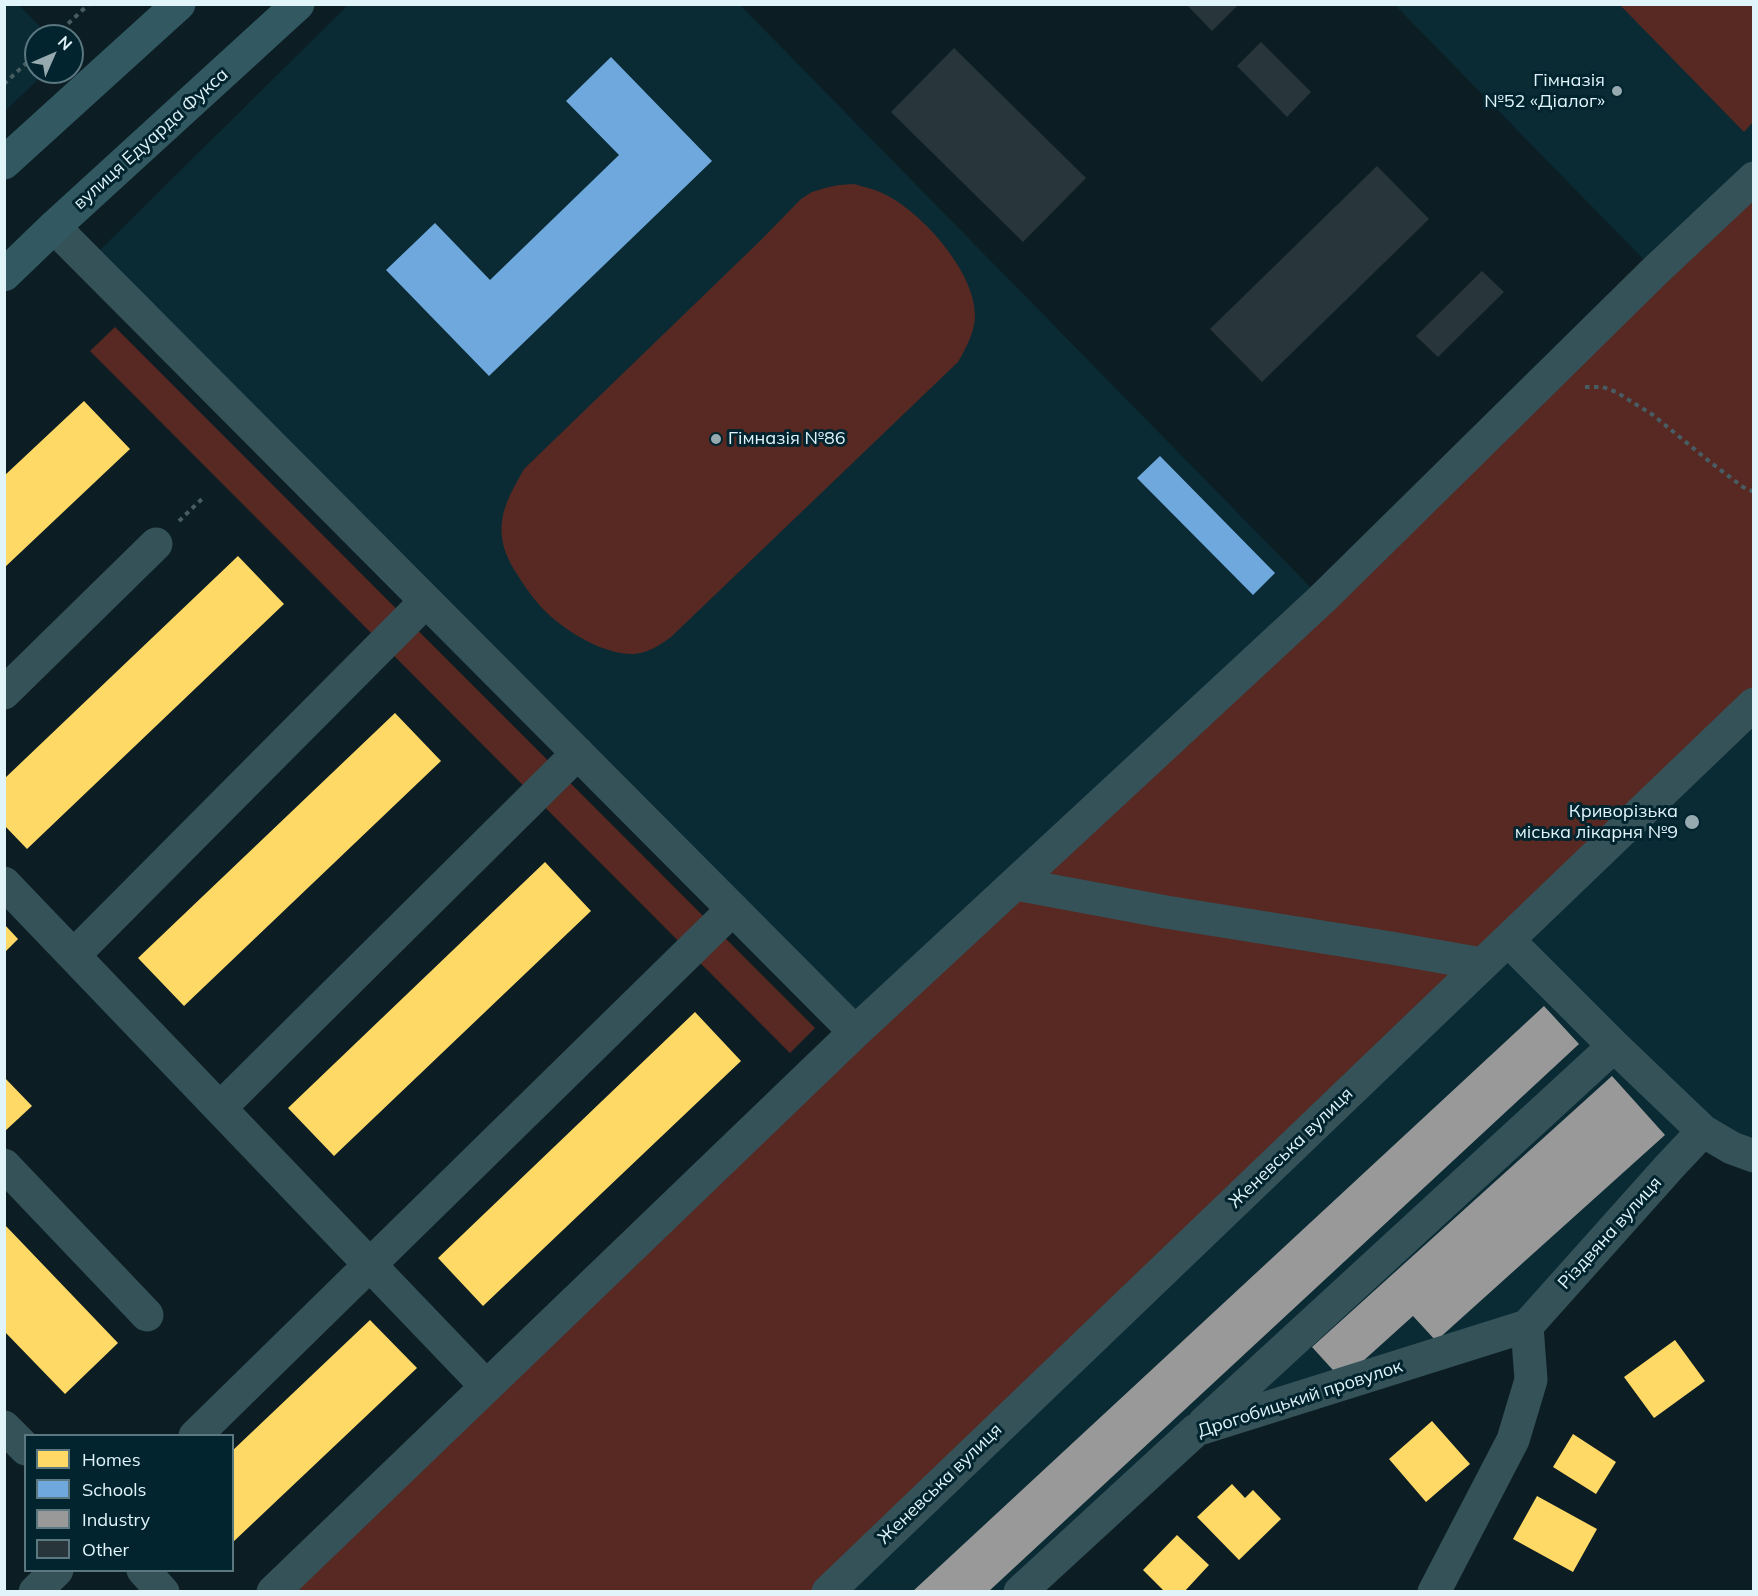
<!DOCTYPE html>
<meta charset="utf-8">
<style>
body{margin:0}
#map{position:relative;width:1758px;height:1596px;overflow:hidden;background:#0c1e24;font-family:Mulish,sans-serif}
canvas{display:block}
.frame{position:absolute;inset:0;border:6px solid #e1f4fa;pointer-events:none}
.legend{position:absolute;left:24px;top:1434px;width:210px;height:138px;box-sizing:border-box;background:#01242e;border:2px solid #5b7780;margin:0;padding:8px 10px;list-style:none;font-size:18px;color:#e1f4fa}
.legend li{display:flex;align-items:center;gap:12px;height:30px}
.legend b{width:30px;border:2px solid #5b7780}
.north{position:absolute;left:24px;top:24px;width:60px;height:60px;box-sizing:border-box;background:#01242e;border:2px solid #5b7780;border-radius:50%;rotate:45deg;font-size:16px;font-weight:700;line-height:24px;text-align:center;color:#e1f4fa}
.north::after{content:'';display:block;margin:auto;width:21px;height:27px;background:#96a9af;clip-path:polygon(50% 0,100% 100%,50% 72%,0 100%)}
</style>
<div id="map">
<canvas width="1758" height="1596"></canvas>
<div class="frame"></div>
<ul class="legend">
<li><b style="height:16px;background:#ffd966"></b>Homes</li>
<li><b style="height:16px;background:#6fa8dc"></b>Schools</li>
<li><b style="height:16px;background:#999"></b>Industry</li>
<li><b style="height:16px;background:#28363b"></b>Other</li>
</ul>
<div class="north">N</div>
</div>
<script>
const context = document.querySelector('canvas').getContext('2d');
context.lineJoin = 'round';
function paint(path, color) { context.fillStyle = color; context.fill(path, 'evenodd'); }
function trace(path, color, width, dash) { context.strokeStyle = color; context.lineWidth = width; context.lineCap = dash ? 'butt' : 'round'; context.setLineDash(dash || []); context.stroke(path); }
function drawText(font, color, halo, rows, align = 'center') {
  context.font = font + ' Mulish,sans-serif'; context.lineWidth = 6; context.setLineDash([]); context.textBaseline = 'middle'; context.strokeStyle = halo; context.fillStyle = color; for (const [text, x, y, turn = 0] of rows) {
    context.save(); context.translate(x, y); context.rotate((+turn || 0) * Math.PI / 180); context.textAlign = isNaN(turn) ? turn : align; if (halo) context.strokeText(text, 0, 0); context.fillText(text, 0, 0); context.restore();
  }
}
paint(new Path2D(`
 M5 4 19 5 49 36H36V72H46L5 111Z
 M348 5H740L1322 599 855 1032 89 261Z
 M1395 5H1753V178L1655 271Z
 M1753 705V1138L1703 1131 1527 1325 1196 1430 1020 1591 840 1592Z`), '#0a2b34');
paint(new Path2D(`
 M1620 5H1753V122L1744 132Z
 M1753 178V704L829 1591 273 1592Z
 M854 184C864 187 875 189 884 194 922 212 975 272 975 315 975 332 966 348 958 362L671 637C660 645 648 653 634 654 603 655 563 630 542 608 532 597 523 584 515 571 509 561 503 549 502 537 499 511 512 491 524 469L761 240 801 199 812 192 825 188 839 185Z
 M115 327 815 1028 790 1053 90 351Z`), '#572922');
paint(new Path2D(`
 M84 401 130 449 4 568V476Z
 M238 556 284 604 27 849 4 825V779Z
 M395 713 441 761 184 1006 138 958Z
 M545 862 591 911 334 1156 288 1108Z
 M5 925 18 939 5 952Z
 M695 1012 741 1061 483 1306 438 1258Z
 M4 1077 32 1106 4 1132Z
 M4 1224 118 1343 65 1394 4 1331Z
 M370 1320 417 1368 232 1543V1451Z
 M1675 1340 1705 1381 1654 1418 1624 1377Z
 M1432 1421 1470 1464 1426 1502 1389 1459Z
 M1573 1434 1616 1462 1596 1494 1553 1467Z
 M1232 1484 1245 1498 1253 1490 1281 1519 1239 1560 1197 1517Z
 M1537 1496 1597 1529 1573 1572 1513 1539Z
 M1177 1535 1209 1565 1184 1592H1165L1143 1570Z`), '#ffd966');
paint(new Path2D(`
 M611 57 712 161 489 376 386 270 435 223 490 280 619 155 566 101Z
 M1160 456 1275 573 1253 595 1137 478Z`), '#6fa8dc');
paint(new Path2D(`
 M1544 1006 1579 1044 988 1592H912Z
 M1612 1076 1665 1135 1436 1341 1413 1316 1342 1380 1312 1347Z`), '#999');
paint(new Path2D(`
 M1186 4H1239L1212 31Z
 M1261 42 1311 92 1287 117 1237 66Z
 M954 48 1086 178 1023 242 891 112Z
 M1377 166 1429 219 1262 382 1210 329Z
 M1482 271 1504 292 1438 357 1416 336Z`), '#28363b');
trace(new Path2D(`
 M55 36 89 4
 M4 84 36 54
 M1585 387H1603L1616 392 1653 415 1710 462 1743 487 1754 492
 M179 521 204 497`), '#485d63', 4, [4.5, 4.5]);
trace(new Path2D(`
 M54 227 855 1032
 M4 693 156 544
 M4 883 486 1386
 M1016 884 1166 912 1391 948 1482 964
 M74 955 426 601
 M220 1108 578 753
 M1703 1131 1732 1148 1754 1156
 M4 1165 147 1315
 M1204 1423 1614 1046
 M4 1427 26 1449
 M195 1436 733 909
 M143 1570 163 1592
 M35 1592 57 1570
 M273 1592 855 1032 1322 599 1655 271 1754 178
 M828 1592 1754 704
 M1020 1592 1196 1430 1527 1326
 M1434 1592 1513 1440 1531 1380 1527 1326 1670 1166 1703 1131 1614 1046 1508 940`), '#355259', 33);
trace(new Path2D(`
 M4 163 179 4
 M4 275 54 227 298 4`), '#325962', 33);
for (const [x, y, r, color] of [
 [1617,91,6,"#96a9af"],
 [716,439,6,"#96a9af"],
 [1692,822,8,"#96a9af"]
]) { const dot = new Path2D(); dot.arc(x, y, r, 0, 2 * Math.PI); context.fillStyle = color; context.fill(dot); trace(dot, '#01242e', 2); }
drawText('18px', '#e1f4fa', '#01242e', [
 ["Гімназія",1605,81],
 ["№52 «Діалог»",1605,102],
 ["Гімназія №86",728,439,"left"],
 ["Криворізька",1678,812],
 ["міська лікарня №9",1678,833]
], 'right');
drawText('18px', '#e1f4fa', '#01242e', [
 ["вулиця Едуарда Фукса",151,139,-42],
 ["Женевська вулиця",1291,1148,-44],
 ["Різдвяна вулиця",1610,1233,-48],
 ["Дрогобицький провулок",1300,1399,-18],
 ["Женевська вулиця",940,1484,-44]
]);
</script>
